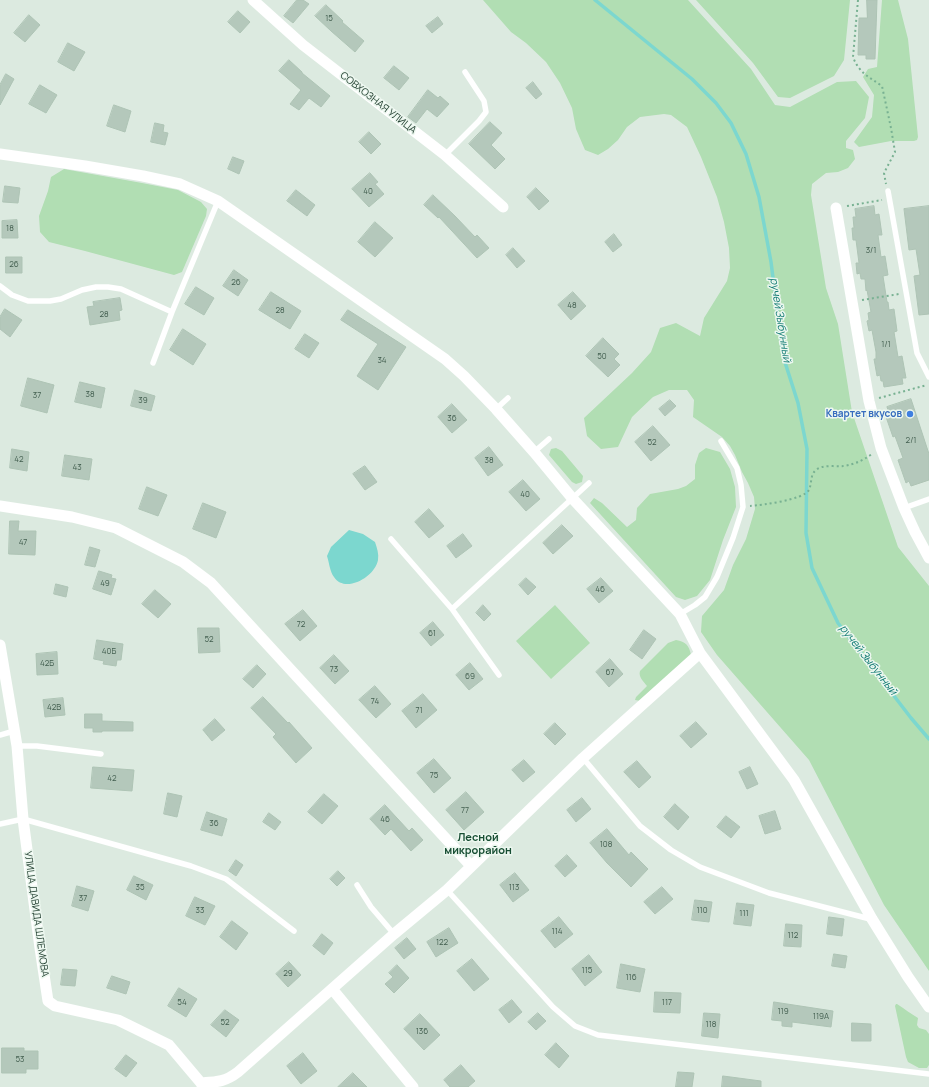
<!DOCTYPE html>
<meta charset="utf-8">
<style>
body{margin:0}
canvas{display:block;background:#dceae0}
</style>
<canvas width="929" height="1087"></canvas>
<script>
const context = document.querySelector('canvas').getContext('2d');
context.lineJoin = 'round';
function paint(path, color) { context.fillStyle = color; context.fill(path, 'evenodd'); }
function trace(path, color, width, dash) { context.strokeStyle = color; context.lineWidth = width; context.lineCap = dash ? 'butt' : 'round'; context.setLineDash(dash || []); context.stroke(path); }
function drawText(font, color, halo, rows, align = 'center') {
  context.font = font + ' Manrope,sans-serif'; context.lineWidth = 3; context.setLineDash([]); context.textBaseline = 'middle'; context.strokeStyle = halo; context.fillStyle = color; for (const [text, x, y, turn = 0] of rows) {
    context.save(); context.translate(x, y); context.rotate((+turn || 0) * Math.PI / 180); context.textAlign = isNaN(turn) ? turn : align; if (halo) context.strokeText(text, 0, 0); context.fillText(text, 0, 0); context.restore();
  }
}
paint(new Path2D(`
 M483 0H688L751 69 775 105 790 107 837 82 856 81 869 97 865 118 846 141V148L853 150 855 159 848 168 838 172 826 173 812 184 811 195 826 288 838 324 852 412 898 547 929 586V971L884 905 809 760 717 655 701 632 702 616 724 590 733 565 746 539 755 509 754 497 748 483 742 472 735 455 730 446 722 437 693 417 694 400 687 390H669L653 397 632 417 618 447 601 449 587 436 584 418 632 373 651 352 660 328 676 323 700 336 704 318 727 281 730 268 729 248 724 222 717 197 701 157 687 127 671 115 664 114 640 117 627 127 618 140 608 149 598 155 585 150 576 129 572 108 560 83 546 62 526 43 511 32Z
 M696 0H850L844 60 834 76 790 98 778 97 753 63Z
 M882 0H898L908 39 918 137 917 140 914 141H891L859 147 854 142 872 117 874 95 863 77 868 69 877 67Z
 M64 169 142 183 178 190 201 202 207 209 206 216 182 272 174 275 85 251 49 242 40 232 39 216 48 191 51 177Z
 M556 448 562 451 583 476 582 482 576 484 572 482 549 455 551 449Z
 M706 448 720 452 730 469 735 487 736 507 723 540 710 580 697 596 685 600 676 597 590 503 594 498 602 503 627 527 636 520 637 508 650 494 678 489 686 486 695 479V465L699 453Z
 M555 605 590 643 551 679 516 641Z
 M676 640C686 642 689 645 691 655L641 701 635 700 636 697 647 686C644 682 638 677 640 671L668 643Z
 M896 1004H897C905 1009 911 1014 918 1018L917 1025 919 1028 926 1030 929 1034V1065L927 1068H919L908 1062 906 1057 895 1006Z`), '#b1deb3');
paint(new Path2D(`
 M349 530 363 534 375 542C377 548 379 554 378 560 375 577 345 594 334 577 330 572 329 562 327 556L331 547Z`), '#7cd7cf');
trace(new Path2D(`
 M595 0 692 79 716 103 731 123 746 154 759 197 771 262 783 356 798 403 807 449 806 533 812 568 838 623 911 718 929 739`), '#7cd7cf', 3.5);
const building = new Path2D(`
 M297 0H303L309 4 293 23 284 16Z
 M867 0H877L875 59H866V55H858L859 18H867Z
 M326 5 343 21 342 22 364 41 355 52 331 31 315 16Z
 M238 11 250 22 240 33 228 22Z
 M29 15 40 25 25 42 14 33Z
 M438 17 443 24 432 33 426 26Z
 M68 43 85 52 74 71 58 62Z
 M289 60 302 72V73L330 96 321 107 309 98 299 110 290 104 301 90 279 71Z
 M394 66 409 78 399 90 384 78Z
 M6 74 14 79 0 105V85Z
 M533 82 542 94 536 99 526 88Z
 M40 85 57 95 46 113 29 104Z
 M428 90 438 98 440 96 449 104 437 117 427 109 416 123 408 117Z
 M114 105 131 111 125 132 107 126Z
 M490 122 502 133 491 145 505 159 495 169 469 144Z
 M155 123 164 125 163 132 168 133 165 145 151 142Z
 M369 132 381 144 371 154 359 142Z
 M233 157 244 161 239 174 228 169Z
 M370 173 378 182 375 184 384 194 369 207 352 189Z
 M5 186 20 188 18 203 3 202Z
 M536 188 549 201 539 210 527 197Z
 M296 190 315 205 307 216 287 201Z
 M433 195 455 216 475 237 477 235 489 248 477 258 439 217 438 218 424 205Z
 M874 206 875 215 879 214 882 235H878L881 257 885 256 888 275 883 276 887 302H888L889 310 894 309 897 331 894 332 898 357 902 356 906 378H902L903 384 884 387 883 381H881L880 375 877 376 874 359H876V352L872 330 869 331 867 321 869 320 868 313 871 312 867 290 866 291 865 279H861L860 273 857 274 856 263H859L856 240H853L852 228H854L853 217H856L855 209Z
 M929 206V314L919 315 914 276 920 275 916 249 909 250 904 209Z
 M17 220 18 238H2V221Z
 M375 222 393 238 375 257 358 242Z
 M614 234 622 245 613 252 605 242Z
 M513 248 525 261 517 268 506 255Z
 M6 257H22V273H6Z
 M234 270 248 280 238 296 223 286Z
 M196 287 214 298 204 315 185 304Z
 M271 292 301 311 290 329 259 310Z
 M573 292 586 306 571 320 558 305Z
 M120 298 122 310 119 311 120 320 90 325 87 307 94 306 93 302Z
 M5 309 22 320 10 337 0 329V317Z
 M348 310 406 347 378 390 357 376 378 344 341 320Z
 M183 329 206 344 193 365 170 350Z
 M305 334 319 343 309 358 295 349Z
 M603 338 619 354 614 359 620 365 608 377 586 356Z
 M28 378 54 385 47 413 21 406Z
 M80 382 105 388 101 408 75 402Z
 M135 390 155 396 151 411 131 406Z
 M911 399 929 454V480L911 486 909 481 906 483 898 460 903 458 895 436 893 437 885 414 889 413 887 407Z
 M670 400 676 406 665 416 659 409Z
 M452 404 467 420 452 433 438 417Z
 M653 426 670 445 651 461 635 442Z
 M489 447 503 465 488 476 475 458Z
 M12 449 29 452 27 471 10 468Z
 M65 455 92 459 89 480 62 476Z
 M365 466 377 482 365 490 353 474Z
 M523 480 540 499 526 511 509 492Z
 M147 487 167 495 158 516 139 509Z
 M203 503 226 512 216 538 193 529Z
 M429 509 444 526 429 538 415 522Z
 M10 521H19L18 531H36L35 555 9 554Z
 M562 525 573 536 553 554 543 543Z
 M463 534 472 546 456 558 447 546Z
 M90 547 100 550 95 567 85 565Z
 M99 571 112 575 111 578 116 579 111 595 93 589Z
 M526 578 536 587 528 595 519 585Z
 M601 578 613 591 599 603 587 589Z
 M56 584 68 587 66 597 54 594Z
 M155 590 171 604 158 618 142 604Z
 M483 605 491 614 484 621 476 613Z
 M303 610 317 626 300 641 285 624Z
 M433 622 444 635 431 646 420 633Z
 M198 628H219L220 652 199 653Z
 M644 630 656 639 642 659 630 650Z
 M97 640 123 644 121 660H117L116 666 103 664 104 661 94 659Z
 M57 652 58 674 37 675 36 654Z
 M334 655 349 671 335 684 320 668Z
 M610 659 623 674 609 687 596 672Z
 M470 663 483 679 469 690 456 675Z
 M257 665 266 674 253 688 243 679Z
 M375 686 391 704 376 718 359 700Z
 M423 694 437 710 416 728 402 711Z
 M263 697 288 723 289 722 312 748 296 763 273 737 276 734 251 708Z
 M63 698 65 715 45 717 43 700Z
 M85 714H102V721L133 722V731H102V732H93V728H85Z
 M215 719 225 730 212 741 203 730Z
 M696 722 707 734 691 748 680 736Z
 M555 723 566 734 555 745 544 734Z
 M434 759 451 778 434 793 417 773Z
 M524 760 535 772 523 782 512 770Z
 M637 761 651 777 639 788 624 772Z
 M93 767 134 770 132 791 91 788Z
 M750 767 758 784 747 789 739 772Z
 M466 792 484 812 464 830 446 810Z
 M168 793 182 796 177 817 164 814Z
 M324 794 338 806 322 824 308 812Z
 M582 798 591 809 576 822 567 810Z
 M675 804 689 817 678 830 664 817Z
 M385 805 409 831 412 828 423 840 411 851 391 829 385 835 370 819Z
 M775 811 781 829 765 834 759 816Z
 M207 812 227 819 222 836 201 830Z
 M269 813 281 822 275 830 263 822Z
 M726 816 740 827 731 838 717 827Z
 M607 829 629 855 631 852 648 869 631 887 607 863 590 843Z
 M567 855 577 866 565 877 555 866Z
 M236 860 243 865 236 876 229 871Z
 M338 871 345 878 337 886 330 879Z
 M515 873 529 890 513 902 500 885Z
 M134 876 153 885 146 900 127 890Z
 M77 886 94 891 88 911 72 906Z
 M662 887 673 899 655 914 644 902Z
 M195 897 215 906 205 925 186 916Z
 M695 900 712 902 709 922 692 920Z
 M737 903 754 905 751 926 734 924Z
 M559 917 573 934 555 948 541 931Z
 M829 917 844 919 842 936 827 934Z
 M232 921 248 933 236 950 220 937Z
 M786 924 802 925 801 947 784 946Z
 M449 928 458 943 436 957 427 942Z
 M322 934 333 943 324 955 313 946Z
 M407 938 416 949 404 959 395 948Z
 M834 954 847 956 845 968 832 966Z
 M589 955 602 972 585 986 572 969Z
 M472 959 489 979 474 991 457 971Z
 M289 962 301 975 288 987 276 974Z
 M621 964 645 969 640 992 617 988Z
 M397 965 409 978 394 993 385 984 393 977 389 973Z
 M63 969 77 970 75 986 61 985Z
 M112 976 130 982 126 994 107 988Z
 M179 988 197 999 186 1017 168 1006Z
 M655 992 681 993 680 1013 654 1012Z
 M512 1000 522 1012 509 1023 499 1010Z
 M774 1002 833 1011 831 1027 792 1022V1027L782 1026V1021L772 1020Z
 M225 1010 239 1020 226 1037 211 1025Z
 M538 1013 546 1021 536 1030 528 1022Z
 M704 1013 720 1014 718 1038 702 1036Z
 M420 1014 440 1035 424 1050 404 1029Z
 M852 1023 871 1024V1041H852Z
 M556 1043 569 1056 559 1068 545 1055Z
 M2 1048H24V1051H38V1069H26V1073H2Z
 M303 1053 317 1071 301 1084 287 1066Z
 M126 1055 137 1063 126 1077 115 1069Z
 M461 1065 475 1081 468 1087H450L444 1080Z
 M678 1072 694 1073 692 1087H676Z
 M353 1073 367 1087H338Z
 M723 1076 761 1081V1087H722Z`);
paint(building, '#b4c8bb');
trace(building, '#aec4b5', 1);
trace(new Path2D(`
 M858 0 853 57C859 73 869 77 882 86L891 128 895 152 884 173 886 184
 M847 206 882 200
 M862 300 899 294
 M879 398 927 385
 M750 506C762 505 803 500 809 490 812 483 810 475 816 470 823 464 835 467 844 466 855 464 862 461 872 454`), '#78b192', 2, [2, 3]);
trace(new Path2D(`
 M445 155 479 121 486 112 484 101 465 72
 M888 191 917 353 929 377
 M0 286 12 295 28 301H50L61 299 82 290 96 287H108L121 289 172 312
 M153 363 172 312 218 201
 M496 409 508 398
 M534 452 549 439
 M904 508 929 499
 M391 539 452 609 499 675
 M452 609 589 483
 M680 614 695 605 705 597 717 577 733 538 743 507 741 485 737 468 721 441
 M0 735 14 731
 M17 746H37L101 754
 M583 758 640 826 671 850 700 867 769 893 870 919
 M0 824 23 819 191 866 226 879 294 931
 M357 885 371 907 394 934
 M447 890 553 1007 575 1026 598 1035 929 1074`), '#fff', 5.5);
trace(new Path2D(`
 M253 0 303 45 445 155 503 207
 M0 154 85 166 143 176 180 184 218 201 445 359 464 376 496 409 534 452 572 498 680 614 700 653 583 758 447 890 394 934 238 1072C225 1082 217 1082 201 1083
 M836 208 869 401 881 448 904 508 915 532 929 558
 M0 506 72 517 116 528 183 562 211 583 471 866
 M0 645 17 746 23 819 40 948 48 1001 55 1006 118 1020 169 1045 201 1083 203 1087
 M700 653 794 780 872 919 908 977 929 1007
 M333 990 413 1087`), '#fff', 11);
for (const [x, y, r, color] of [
 [910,414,4,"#3f7fe0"]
]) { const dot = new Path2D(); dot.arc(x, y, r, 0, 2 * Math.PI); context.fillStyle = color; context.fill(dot); trace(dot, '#ecf7ef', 1.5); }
drawText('8px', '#425e4f', null, [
 ["15",329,19],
 ["40",368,192],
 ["18",10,229],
 ["3/1",871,251],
 ["26",14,265],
 ["26",236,283],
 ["48",572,306],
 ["28",280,311],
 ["28",104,315],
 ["1/1",886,345],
 ["50",602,357],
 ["34",382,361],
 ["38",90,395],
 ["37",37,396],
 ["39",143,401],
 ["36",452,419],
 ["2/1",911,441],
 ["52",652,443],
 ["42",19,460],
 ["38",489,461],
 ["43",77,468],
 ["40",525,495],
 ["47",23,543],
 ["49",105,584],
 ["46",600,590],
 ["72",301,625],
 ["61",432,634],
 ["52",209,640],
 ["40Б",109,652],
 ["42Б",47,664],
 ["73",334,670],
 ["67",610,673],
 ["69",470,677],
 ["74",375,702],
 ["42В",54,708],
 ["71",419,711],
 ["75",434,776],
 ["42",112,779],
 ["77",465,811],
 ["46",385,820],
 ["36",214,824],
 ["108",606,845],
 ["35",140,888],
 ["113",514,888],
 ["37",83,899],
 ["33",200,911],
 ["110",702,911],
 ["111",744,914],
 ["114",557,932],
 ["112",793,936],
 ["122",442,943],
 ["115",587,971],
 ["29",288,974],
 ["116",631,978],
 ["54",182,1003],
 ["117",667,1003],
 ["119",783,1012],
 ["119А",821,1017],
 ["52",225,1023],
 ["118",711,1025],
 ["136",422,1032],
 ["53",20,1060]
]);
drawText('10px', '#1c3a2b', '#ecf7ef', [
 ["СОВХОЗНАЯ УЛИЦА",378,103,38],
 ["УЛИЦА ДАВИДА ШЛЕМОВА",36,914,82]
]);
drawText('bold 10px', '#366cbe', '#ecf7ef', [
 ["Квартет вкусов",902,414]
], 'right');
drawText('italic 11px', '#117b73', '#ecf7ef', [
 ["ручей Зыбунный",780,320,81],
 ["ручей Зыбунный",868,660,52]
]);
drawText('bold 11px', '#174e33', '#ecf7ef', [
 ["Лесной",478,838],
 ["микрорайон",478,851]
]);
</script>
